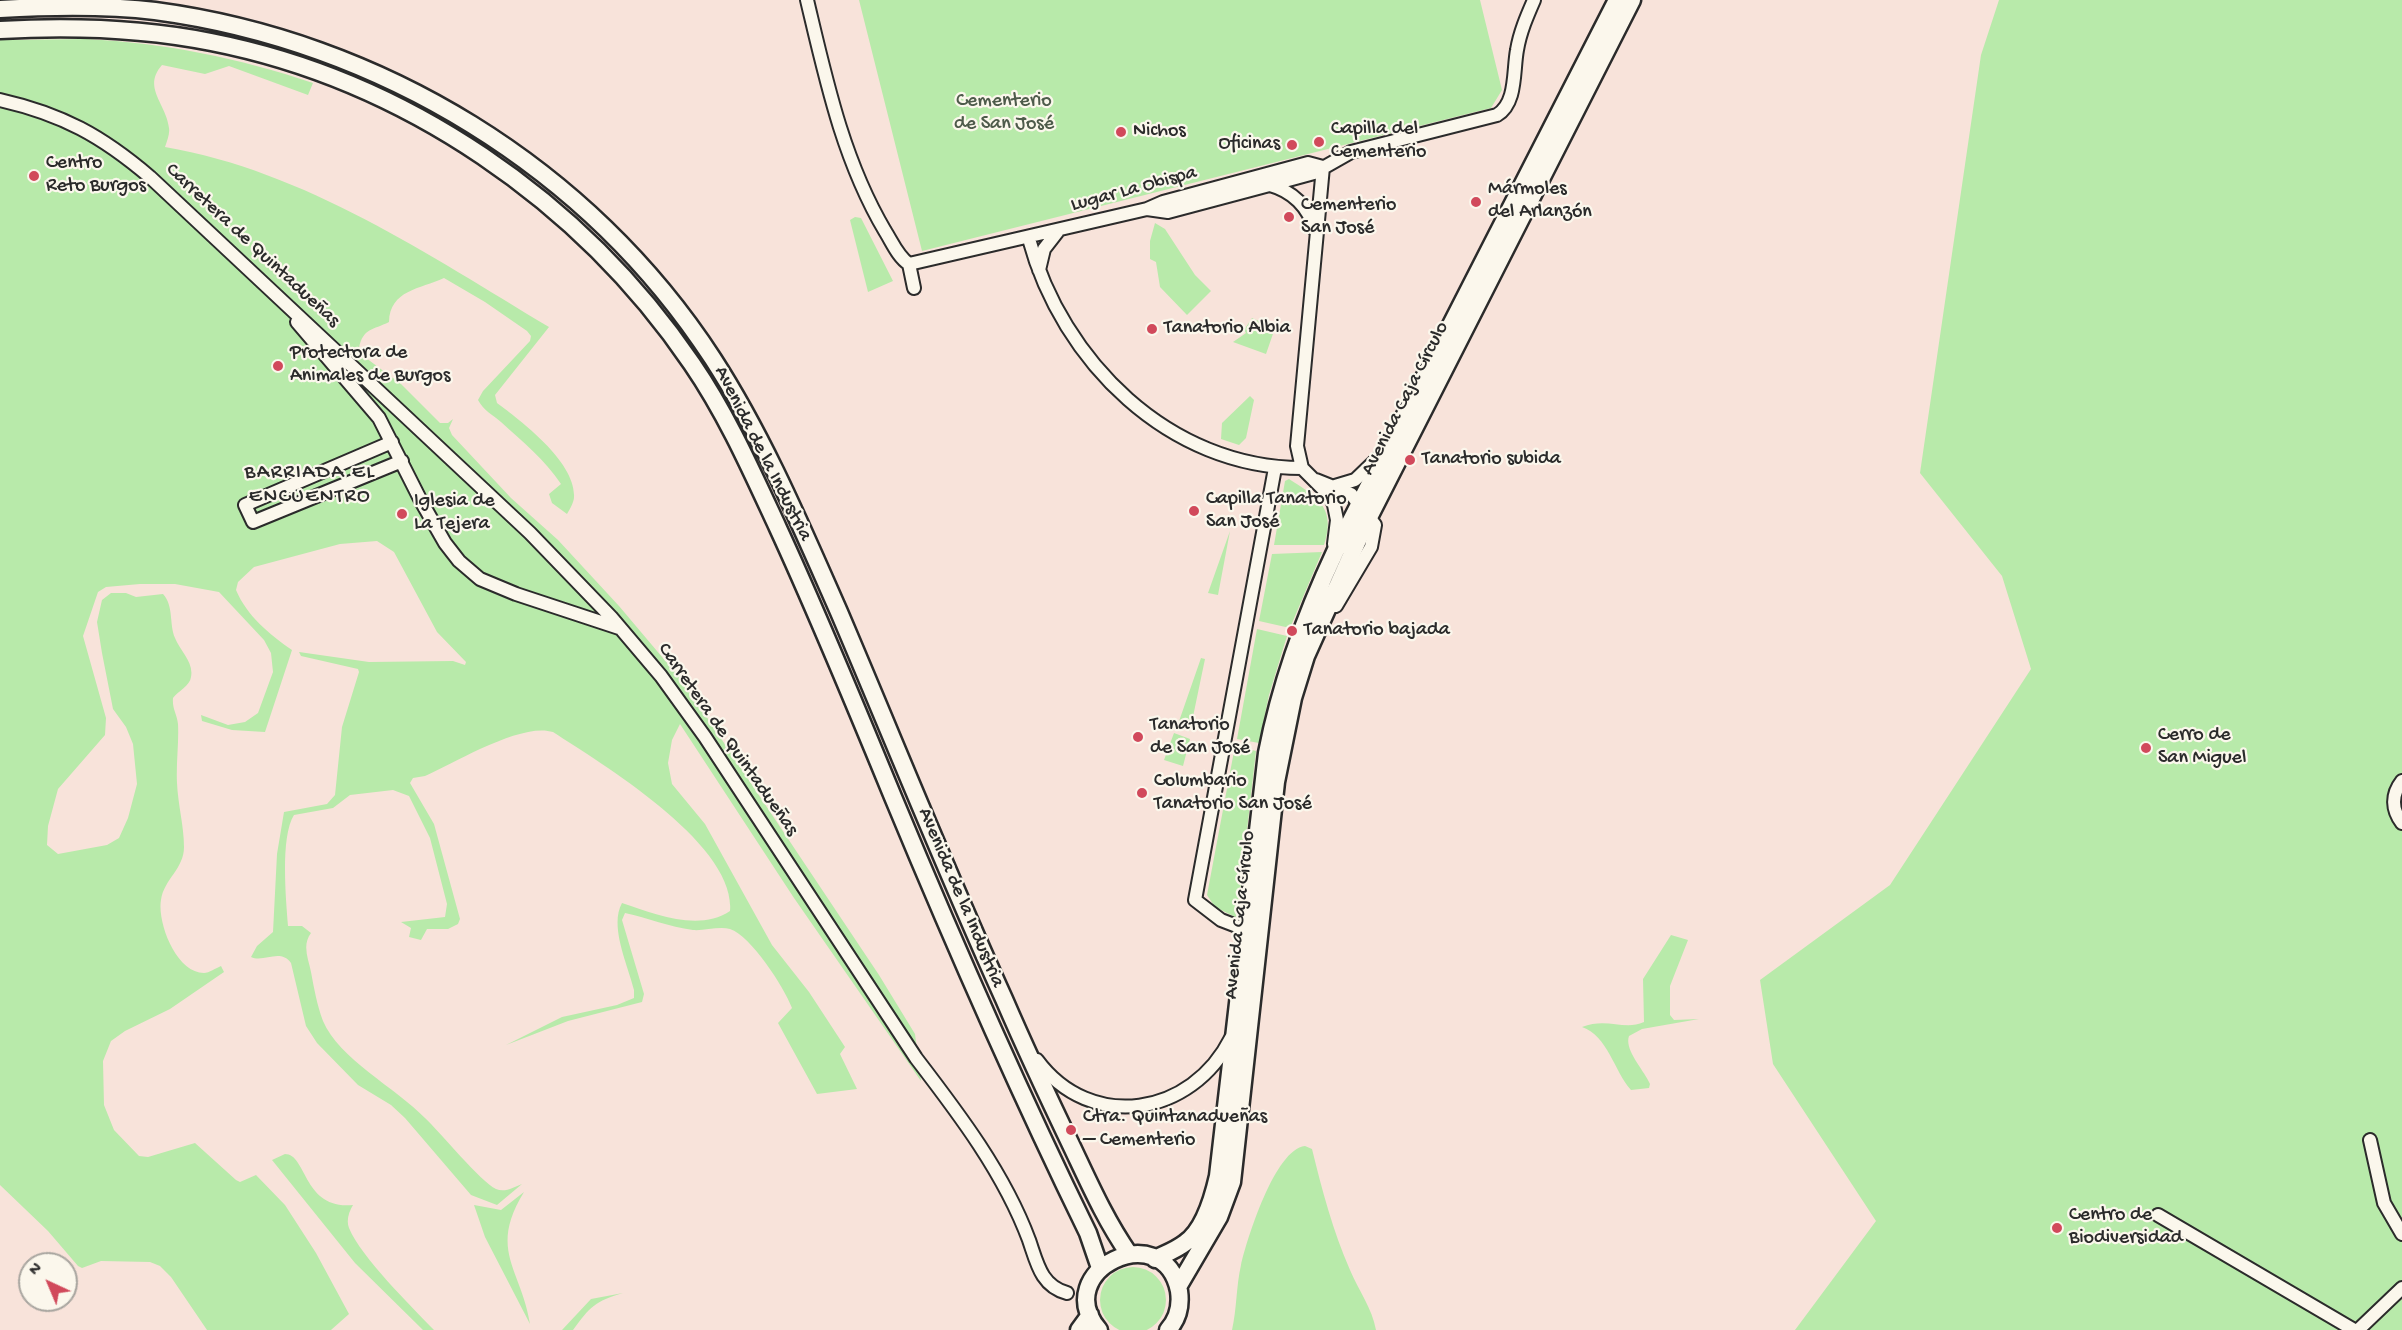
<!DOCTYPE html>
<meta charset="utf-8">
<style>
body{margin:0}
#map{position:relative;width:2402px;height:1330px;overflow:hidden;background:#f8e3da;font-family:"Gochi Hand",sans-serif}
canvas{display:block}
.north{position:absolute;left:18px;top:1252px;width:60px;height:60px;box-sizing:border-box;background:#fbf7ec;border:2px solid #a8a59f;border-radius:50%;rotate:316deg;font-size:16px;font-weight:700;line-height:24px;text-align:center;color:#2b2b2b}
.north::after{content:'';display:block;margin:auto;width:21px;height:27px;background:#d1495b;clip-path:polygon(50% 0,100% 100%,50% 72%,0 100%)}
</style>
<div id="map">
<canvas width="2402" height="1330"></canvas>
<div class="north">N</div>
</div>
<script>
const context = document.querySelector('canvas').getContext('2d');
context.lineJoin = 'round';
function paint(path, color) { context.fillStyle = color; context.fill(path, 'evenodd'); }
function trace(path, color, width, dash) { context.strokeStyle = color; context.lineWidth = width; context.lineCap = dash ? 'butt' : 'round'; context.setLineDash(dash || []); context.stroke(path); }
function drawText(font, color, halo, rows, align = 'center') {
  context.font = font + ' "Gochi Hand",sans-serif'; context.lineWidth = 4.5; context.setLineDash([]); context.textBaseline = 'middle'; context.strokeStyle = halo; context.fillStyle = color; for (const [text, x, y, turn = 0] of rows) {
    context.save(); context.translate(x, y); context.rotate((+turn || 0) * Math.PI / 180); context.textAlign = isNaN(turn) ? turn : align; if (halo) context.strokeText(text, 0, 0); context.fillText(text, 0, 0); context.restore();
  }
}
paint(new Path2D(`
 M859 0H1480L1502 90 1491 108 922 251Z
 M1999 0H2402V1330H1795L1876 1221 1773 1064 1760 980 1890 885 2031 669 2002 576 1920 473 1981 55Z
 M87 39C165 43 239 58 313 83L308 95 229 66 205 74 162 65C142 88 166 103 169 128 170 134 167 141 165 147 305 171 429 255 549 327L495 395 497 403C521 421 576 462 574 497 574 502 570 509 567 514L552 503 549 494 561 484C545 460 523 442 501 422 492 414 484 411 478 400L483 391 530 341 531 336 527 331 485 302 444 278C420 289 390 290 389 322 373 330 363 328 359 348L366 358 401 384 440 423H448L453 419 449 428 452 435 511 498 558 540 619 606 684 683 879 975 915 1034 921 1081 794 898 680 724 672 740 668 763 672 784 705 824 772 945 809 992 845 1047 840 1054 857 1089 817 1094 778 1023 792 1008C784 987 751 936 730 929 719 926 704 931 693 930 669 927 648 918 625 913L622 920 644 994 642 1002 568 1021 506 1045 562 1017 617 1005 634 998V990C628 965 609 926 622 903 654 914 699 932 730 911 736 844 602 764 553 732 522 722 456 762 425 776L413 778 410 783 434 824 460 919 458 924 448 929H427L421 940 409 937 411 928 401 922 445 917 447 904 430 838 409 796 393 790 350 795 333 808 294 815C280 837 286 900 288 926H302L311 933C302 945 308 958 311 972 314 988 317 1005 323 1021 339 1059 396 1088 425 1118 440 1132 481 1182 496 1189 505 1193 514 1187 522 1184L497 1205 471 1195 405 1118 391 1105 358 1085 317 1043 306 1026 291 963C280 948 264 963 251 957L257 946 273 932 277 854 284 812 327 804 335 795 342 727 359 672 358 669 301 656 299 652 369 662 453 661 465 665 466 662 437 632 394 552 377 541 340 544 254 567 238 582 236 590C247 616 269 634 292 650L265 732 232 730 202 721 201 715 228 725 245 722 258 713 273 672 271 653 264 640 219 592 175 584H140L106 587 98 592 83 636 106 718 105 735 58 789 48 826 47 845 58 854 107 845 119 838 128 818 137 784 133 744 126 727 113 709 102 653 97 622 102 600 111 593H126L136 597 163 594C174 606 169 624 175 638 180 651 194 662 191 677 190 686 178 691 173 698 172 709 177 714 178 724 179 743 176 763 177 783 178 805 184 826 184 847 184 869 164 879 161 900 157 922 176 973 204 973 209 973 216 968 221 966L224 972 170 1009 125 1031 111 1041 103 1061 104 1105 114 1130 139 1156 148 1157 195 1143 236 1180 240 1182 256 1175 285 1205 316 1253 349 1314 331 1330H207L171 1277 160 1266 150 1262 101 1261 82 1268 78 1266 48 1231 0 1185V40Z
 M855 217 861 218 893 281 868 292 850 220Z
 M1155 223 1165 229 1195 275 1211 291 1187 315 1160 287 1156 262 1150 259V241Z
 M1252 318 1275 328 1266 354 1233 342 1246 333 1244 330Z
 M1250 396 1254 400 1246 438 1239 445 1221 439 1222 423Z
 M1289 479C1318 498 1336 507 1324 545H1274L1285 481Z
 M1230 531 1218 595 1208 593Z
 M1322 552 1290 628 1259 621 1272 554Z
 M1257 629 1287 636 1269 695 1259 743 1237 739Z
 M1201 658 1205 659 1190 731 1177 727Z
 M1174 733 1190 739 1183 766 1164 760Z
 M1235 746 1256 751 1237 918 1215 907 1207 895Z
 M1671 935 1688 940 1670 986V1015L1674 1020 1699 1019 1642 1029 1629 1036C1624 1050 1644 1070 1650 1084L1649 1088 1631 1090C1614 1071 1608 1036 1582 1027 1607 1017 1624 1031 1644 1022L1643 979Z
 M1305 1146 1312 1149C1322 1190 1333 1231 1350 1270 1359 1291 1372 1308 1376 1330H1232C1237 1308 1236 1287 1241 1265 1247 1239 1275 1149 1305 1146Z
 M285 1154C307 1154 303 1210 353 1205 349 1212 346 1220 349 1228 361 1257 411 1306 434 1330H423L355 1263 272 1160Z
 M524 1192C488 1251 521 1268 530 1324L485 1237 474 1205 501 1210Z
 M1100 1300a33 33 0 1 1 66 0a33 33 0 1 1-66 0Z
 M623 1293C595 1301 590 1307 573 1330H562L591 1299Z`), '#b8eaaa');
const minor = new Path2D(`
 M807 0C826 80 843 160 885 231 892 242 898 257 909 264
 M0 100C62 114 102 136 150 177L530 533 611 617 661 676 705 737 916 1058C959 1114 1004 1173 1029 1240 1037 1263 1041 1286 1067 1293
 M1323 167 1297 446 1302 468 1330 496 1334 505 1337 520 1334 544
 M1270 185C1292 191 1309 207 1314 229
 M1147 209 1168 212 1292 179 1314 173 1351 152 1497 115C1517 103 1513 71 1517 50 1520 32 1527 16 1534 0
 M1029 239C1062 361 1169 468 1302 468
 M909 264 1147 209 1163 202 1308 163 1323 167
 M909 264 914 288
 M1039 270 1044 249 1058 231
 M297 322 379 418 421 501 445 543 459 561 480 579 516 594 619 628
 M392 442 245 505 253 522 402 461
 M1316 480 1351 494 1375 525 1371 547 1336 606
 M1335 486 1355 480 1378 458
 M2402 781C2391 795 2392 810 2402 823
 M1247 930 1221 920 1195 900 1275 468
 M1037 1060C1091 1133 1192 1116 1231 1038
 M2370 1140 2384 1203 2402 1234
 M2158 1215 2354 1330
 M2358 1330 2402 1288`);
const secondary = new Path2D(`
 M0 9C52 6 104 5 155 11 380 41 589 168 713 359 764 438 801 526 839 612 894 741 946 871 1004 999 1026 1050 1049 1099 1073 1149 1090 1185 1106 1221 1129 1254
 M0 30C71 26 141 28 211 42 405 80 581 201 692 364 727 415 752 472 778 528 819 617 856 707 893 797 954 944 1018 1090 1088 1233L1100 1268
 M1155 1259C1165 1254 1176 1250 1185 1243 1204 1230 1213 1198 1218 1176L1267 753C1281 681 1305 616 1336 550L1617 0
 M1178 1287 1219 1217 1232 1182 1276 782 1293 698 1306 656 1364 527 1632 0
 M1079 1330 1090 1315
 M1099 1330C1048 1271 1164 1215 1179 1291 1181 1305 1178 1319 1168 1330`);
trace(minor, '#2b2b2b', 16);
trace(secondary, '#2b2b2b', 21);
trace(minor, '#fbf7ec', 12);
trace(secondary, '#fbf7ec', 16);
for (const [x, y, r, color] of [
 [1121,132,6,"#d1495b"],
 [1319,142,6,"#d1495b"],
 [1292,145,6,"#d1495b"],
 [34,176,6,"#d1495b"],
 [1476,202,6,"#d1495b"],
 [1289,217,6,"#d1495b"],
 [1152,329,6,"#d1495b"],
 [278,366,6,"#d1495b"],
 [1410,460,6,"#d1495b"],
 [1194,511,6,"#d1495b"],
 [402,514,6,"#d1495b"],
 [1292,631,6,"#d1495b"],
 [1138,737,6,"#d1495b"],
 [2146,748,6,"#d1495b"],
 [1142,793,6,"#d1495b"],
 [1071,1130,6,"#d1495b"],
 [2057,1228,6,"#d1495b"]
]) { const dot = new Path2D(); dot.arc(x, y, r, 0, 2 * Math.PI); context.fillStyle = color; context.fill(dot); trace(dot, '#fbf7ec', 2); }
drawText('20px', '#4e5b4b', '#fbf7ec', [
 ["Cementerio",1004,102],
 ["de San José",1004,125]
]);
drawText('20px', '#2b2b2b', '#fbf7ec', [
 ["Capilla del",1331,130],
 ["Cementerio",1331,153],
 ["Nichos",1133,132],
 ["Oficinas",1280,145,"right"],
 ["Centro",46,164],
 ["Reto Burgos",46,187],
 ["Mármoles",1488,190],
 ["del Arlanzón",1488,213],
 ["Cementerio",1301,206],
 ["San José",1301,229],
 ["Tanatorio Albia",1164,329],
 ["Protectora de",290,354],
 ["Animales de Burgos",290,377],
 ["Tanatorio subida",1422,460],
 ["Capilla Tanatorio",1206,500],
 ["San José",1206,523],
 ["Iglesia de",414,502],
 ["La Tejera",414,525],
 ["Tanatorio bajada",1304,631],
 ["Tanatorio",1150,726],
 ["de San José",1150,749],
 ["Cerro de",2158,736],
 ["San Miguel",2158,759],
 ["Columbario",1154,782],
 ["Tanatorio San José",1154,805],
 ["Ctra. Quintanadueñas",1083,1118],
 ["– Cementerio",1083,1141],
 ["Centro de",2069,1216],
 ["Biodiversidad",2069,1239]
], 'left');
drawText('20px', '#2b2b2b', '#fbf7ec', [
 ["Lugar La Obispa",1134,190,-15],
 ["Carretera de Quintadueñas",252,246,43],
 ["Avenida Caja Círculo",1406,399,-63],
 ["Avenida de la Industria",762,454,63],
 ["Carretera de Quintadueñas",727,740,55],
 ["Avenida de la Industria",960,898,67],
 ["Avenida Caja Círculo",1241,915,-84]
]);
context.letterSpacing = '1.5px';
drawText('21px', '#2b2b2b', '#fbf7ec', [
 ["BARRIADA EL",310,474],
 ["ENCUENTRO",310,498]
]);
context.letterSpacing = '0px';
</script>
